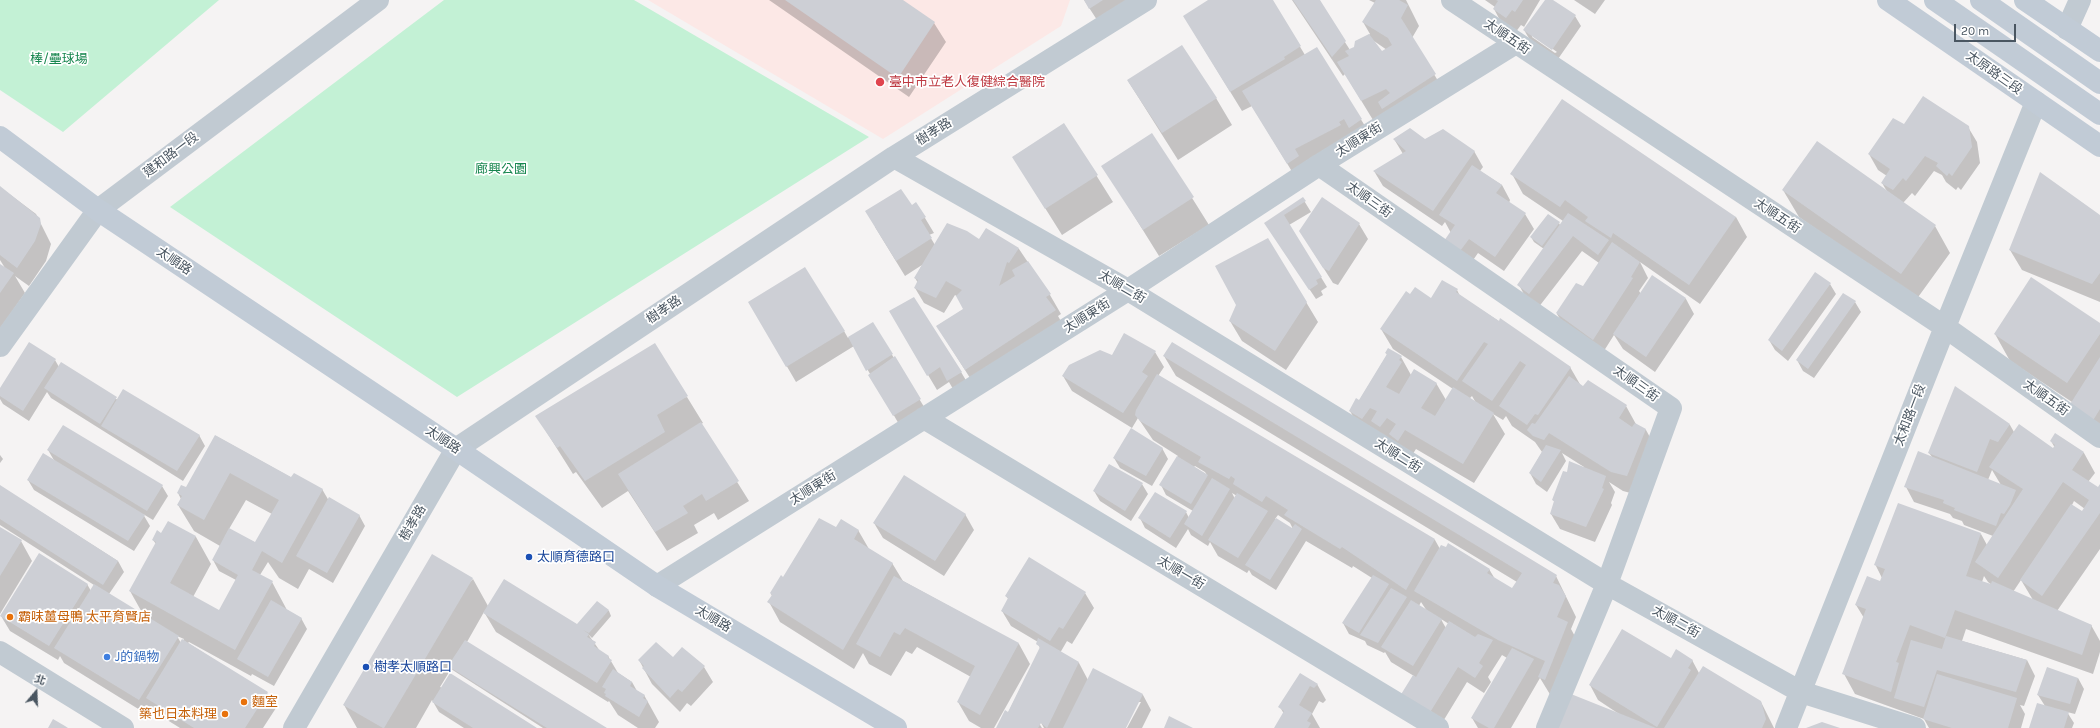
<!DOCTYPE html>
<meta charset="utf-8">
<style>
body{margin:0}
#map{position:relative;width:2100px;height:728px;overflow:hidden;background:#f5f3f3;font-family:Karla,"Noto Sans TC",sans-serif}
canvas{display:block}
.north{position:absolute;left:16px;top:672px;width:40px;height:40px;-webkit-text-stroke:3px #fff;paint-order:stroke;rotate:19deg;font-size:11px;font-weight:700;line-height:16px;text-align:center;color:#4a5661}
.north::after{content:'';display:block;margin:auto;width:14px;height:18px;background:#4a5661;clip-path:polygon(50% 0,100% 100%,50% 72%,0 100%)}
.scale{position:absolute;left:1954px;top:24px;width:62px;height:18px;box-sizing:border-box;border:2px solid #4a5661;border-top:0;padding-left:5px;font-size:12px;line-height:14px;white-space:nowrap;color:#4a5661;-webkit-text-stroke:3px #fff;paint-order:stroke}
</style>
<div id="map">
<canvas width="2100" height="728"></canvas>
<div class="north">北</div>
<div class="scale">20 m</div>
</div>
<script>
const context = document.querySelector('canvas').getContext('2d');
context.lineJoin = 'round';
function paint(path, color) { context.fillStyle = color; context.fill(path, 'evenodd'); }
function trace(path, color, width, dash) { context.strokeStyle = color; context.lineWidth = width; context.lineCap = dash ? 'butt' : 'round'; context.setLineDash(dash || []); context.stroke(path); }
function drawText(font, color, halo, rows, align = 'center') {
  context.font = font + ' Karla,"Noto Sans TC",sans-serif'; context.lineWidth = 3.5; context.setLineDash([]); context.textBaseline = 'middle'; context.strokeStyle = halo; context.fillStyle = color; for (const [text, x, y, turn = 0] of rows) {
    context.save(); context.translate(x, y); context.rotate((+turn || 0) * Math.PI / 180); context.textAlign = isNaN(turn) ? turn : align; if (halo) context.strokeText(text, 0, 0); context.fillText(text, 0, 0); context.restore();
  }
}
paint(new Path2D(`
 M648 0H1070L1061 26 883 139Z`), '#fce8e6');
paint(new Path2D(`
 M0 0H219L63 132 0 90Z
 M444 0H634L869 137 457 397 170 207Z`), '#c3f1d5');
paint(new Path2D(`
 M769 0H901L934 23 946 42 909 97Z
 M1084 0H1136L1099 23Z
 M1210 0H1272L1305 55 1317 48 1373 139 1299 183 1252 106 1242 111 1196 36Z
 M1292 0H1318L1350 50 1355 48 1356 42 1370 34 1363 22 1375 3 1369 0H1406L1419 26 1412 38 1446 94 1373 120 1345 74 1343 76ZM1374 41 1387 50 1382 53Z
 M1485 0H1540L1524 27 1526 28 1546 0H1551L1575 16 1581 26 1558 59 1530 40 1524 30 1526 28 1521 25 1515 33 1502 24 1494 9 1495 7ZM1532 34 1557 52 1555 53 1532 37Z
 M1574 0H1605L1595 14Z
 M1128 81 1216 98 1232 125 1178 160Z
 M1064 124 1113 202 1062 235 1013 157Z
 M1904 126 1968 127 1977 142 1980 163 1961 190 1958 187 1956 190 1946 182 1942 175 1934 171 1915 196 1912 193 1903 203 1935 226 1950 253 1916 300 1799 217 1783 190 1888 193 1882 183 1887 176 1878 170 1869 154Z
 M1152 134 1209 225 1159 256 1103 166Z
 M1394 139 1425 140 1474 151 1483 167 1480 171 1502 185 1510 200 1509 203 1525 214 1534 229 1504 271 1478 253 1469 266 1445 222 1442 226 1383 186 1374 171 1403 154Z
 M1512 174 1736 217 1747 237 1700 304 1640 262 1648 278 1639 291 1641 294 1652 277 1686 299 1694 314 1655 372 1623 349 1614 335 1602 354 1566 329 1557 314 1583 287 1599 263 1582 251 1538 308 1527 300 1519 285 1544 249 1534 242 1531 237 1559 223 1560 225 1563 221 1523 194Z
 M0 187 36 214 51 244 46 261 29 286 15 276 25 293 0 329V265L5 268 0 260Z
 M1303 199 1311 212 1289 225 1327 287 1321 291 1323 295 1316 299 1265 223Z
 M1323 199 1359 224 1368 239 1338 285 1333 283 1300 231Z
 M916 203 934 233 929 235 935 245 979 240 986 229 1019 249 1050 295 1061 314 1058 316 1066 330 977 389 937 326 964 309 958 297 955 295 944 313 924 303 915 288 918 283 915 278 922 265 905 276 875 227Z
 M2100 216V302L2022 270 2010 250Z
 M1830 284 1836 294 1788 361 1775 350 1769 340Z
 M1457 290 1460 296 1570 367 1581 386 1626 406 1637 426 1646 430 1657 450 1638 495 1623 491 1609 482 1615 492 1611 503 1612 505 1595 542 1560 529 1551 514 1555 503 1553 500 1567 473 1584 467 1562 453 1566 461 1547 492 1536 484 1530 473 1542 452 1535 442 1512 426 1506 416 1503 420 1493 414 1505 434 1474 483 1416 449 1409 460 1361 430 1350 411 1359 401 1387 355 1386 353 1401 357 1411 375 1436 383 1446 400 1453 389 1393 349 1381 329 1410 295 1431 299ZM1472 396 1476 403 1469 399Z
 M1306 302 1318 322 1286 370 1242 341 1230 321Z
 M1855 302 1861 312 1814 378 1803 371 1797 360Z
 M750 303 844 331 848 338 873 324 926 410 900 426 854 346 796 382Z
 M890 311 961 372 970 387 957 396 949 382 937 390Z
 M2100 324V436L2072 402 2010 361 1995 334Z
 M1155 352 1164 367 1158 376 1435 540 1440 549 1489 569 1495 579 1513 590 1517 582 1176 376 1164 356 1556 576 1576 617 1571 629 1578 642 1551 696 1540 678 1511 728H1478L1472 718 1507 658 1502 655 1488 677 1491 682 1484 693 1467 682 1439 728 1414 676 1391 662 1385 652 1384 653 1367 645 1365 641 1349 634 1343 623 1372 578 1353 566 1352 568 1306 541 1276 590 1252 575 1249 570 1247 573 1218 556 1210 542 1208 546 1191 535 1188 529 1176 548 1145 528 1140 518 1186 512 1189 518 1193 511 1166 495 1161 485 1178 456 1153 440 1138 418 1132 428 1072 391 1063 376 1112 356ZM1195 466 1205 472 1207 475 1194 467ZM1232 493 1237 496 1235 499ZM1278 515 1290 523 1294 531 1275 519ZM1421 602 1427 611 1419 606ZM1441 619 1449 624 1446 628 1443 623Z
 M55 360 59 367 118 400 199 435 205 446 183 481 51 398 47 392 29 421 3 404 0 399V390Z
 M1955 388 2010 425 2014 432 2054 450 2055 448 2051 441 2055 435 2084 453 2095 473 2088 482 2098 488 2100 485V549L2057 611 2091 625 2100 641V652L2093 674 1966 629 1962 641 2027 660 2035 676 2024 706 2020 705 2025 714 2021 728H1929L1924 719 1855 694 1844 674 1864 618 1856 605 1881 582 1882 578 1875 564 1981 534 1987 545 1993 536 1964 525 1962 521 1953 518 1950 514 1914 502 1906 487 1932 457 1929 453ZM1992 470 2001 485 1988 480ZM2074 501 2085 509 2082 513 2072 505ZM1984 576 1988 582 1992 585 1982 582ZM2021 580 2033 600 2013 592Z
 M687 397 703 423 701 424 749 501 718 520 714 513 694 525 698 533 667 551 628 491 602 508 576 472 573 474 537 417Z
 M216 436 292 478 322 489 329 501 359 515 365 526 333 583 309 569 298 589 279 578 268 562 260 575 272 582 287 610 301 618 307 629 274 686 252 674 251 676 189 642 188 643 267 693 276 708 263 728H180L156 713 152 707 148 715 64 663 60 656 58 660 10 631 1 616 87 584 91 591 94 585 0 525V486L118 561 124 572 109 594 144 616 130 591 156 544 153 540 162 534 168 522 196 537 211 564 193 597 219 612 236 580 219 571 213 560 220 546 194 531 178 505 181 499 178 493 187 488ZM246 500 272 514 256 543 229 529ZM177 636 184 639 181 643Z
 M1162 448 1168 459 1152 486 1120 468 1114 458Z
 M48 450 162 486 168 496 153 520 143 514 150 526 134 551 34 490 28 480 55 462Z
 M0 455 3 459 0 463Z
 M1142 484 1148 494 1131 521 1100 501 1094 491Z
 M965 514 974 530 944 576 883 538 874 523Z
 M0 528 21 541 32 561 0 614Z
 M836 529 858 530 869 549 892 563 903 581 1019 644 1030 664 994 728H981L969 721 958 702 971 677 917 647 912 654 906 651 891 676 869 664 863 653 854 669 780 622 769 602 772 596 771 594 784 578Z
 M473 579 488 606 580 627 597 602 609 611 611 616 592 638 588 634 600 651 608 656 618 673 632 682 637 691 644 695 659 722 655 728H638L618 715 609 701 608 702 496 632 484 612 467 642 605 728H543L451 669 440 687 535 728H464L439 712 432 700 416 728H357L344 705Z
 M1085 593 1094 608 1072 644 1067 641 1060 653 1079 663 1088 680 1093 669 1143 695 1151 710 1142 728H1127L1141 702H1138L1125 728H1044L1039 719 1037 720 1042 728H997L1008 713 1040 649 1038 642 1011 626 1002 611 1009 600 1006 596Z
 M682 649 704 667 713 682 691 706 687 703 680 712 652 684 639 660 673 659Z
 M1671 659 1692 660 1699 673 1761 702 1774 728H1558L1619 714 1598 700 1590 685Z
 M1300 674 1317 684 1326 700 1323 703 1319 701 1312 714 1320 728H1275L1284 714 1280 707Z
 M2078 678 2084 689 2075 714 2067 712 2074 723 2072 728H2030L2045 706 2038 695Z`), '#0003');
paint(new Path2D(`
 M785 0H903L935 22 898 78Z
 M1084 0H1103L1089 9Z
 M1208 0H1273L1301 46 1284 57 1285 59 1230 92 1183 16Z
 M1293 0H1320L1346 41 1332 57Z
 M1376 0H1399L1408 5 1401 18 1436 74 1382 109 1378 102 1390 93 1386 89 1361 101 1337 62 1349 56 1345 51 1354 47 1355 41 1369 34 1382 51 1392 45 1388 38 1362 22Z
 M1496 0H1523L1515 12 1512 10 1506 18 1493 9 1498 1Z
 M1545 0H1553L1576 15 1552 50 1523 30Z
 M1182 45 1217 98 1162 133 1127 80Z
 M1317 47 1362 119 1349 128 1344 119 1339 122 1341 125 1295 149 1299 156 1287 164 1242 91Z
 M1923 96 1969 126 1972 147 1952 176 1949 173 1947 176 1936 166 1938 163 1925 156 1906 181 1903 178 1893 190 1881 183 1890 169 1868 154 1893 118 1904 124Z
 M1562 99 1736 217 1689 285 1613 233 1611 238 1585 221 1588 217 1565 200 1560 207 1510 174Z
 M1064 123 1098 175 1045 209 1012 157Z
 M1410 128 1425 139 1443 129 1475 151 1433 211 1373 171 1406 151 1393 139Z
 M1152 133 1194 197 1143 230 1101 166Z
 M1817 141 1936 225 1901 274 1782 190Z
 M1472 165 1502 185 1496 193 1526 213 1495 257 1469 239 1460 251 1444 241 1455 225 1439 215Z
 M2040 172 2100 215V273L2092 284 2009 250Z
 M0 186 40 218 41 224 35 241 17 268 0 255Z
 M901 189 912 205 916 202 926 217 921 220 932 238 896 261 865 211Z
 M1303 197 1306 201 1284 215 1322 277 1316 280 1318 284 1309 290 1264 223Z
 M1322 197 1360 223 1329 271 1323 268 1299 231Z
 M1568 213 1609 240 1598 255 1573 236 1529 294 1517 285Z
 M1548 214 1560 222 1542 246 1530 237Z
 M947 223 967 231 979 239 986 228 1019 248 1009 263 1007 262 999 286 1015 276 1012 270 1028 261 1051 294 1046 297 1056 310 965 370 936 326 963 309 956 296 962 290 946 281 936 298 914 288 918 280 914 278Z
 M1268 238 1307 302 1275 351 1229 321 1236 305 1215 266Z
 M1612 242 1640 262 1631 277 1633 278 1593 340 1556 313 1576 283 1583 286Z
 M0 264 14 273 0 293Z
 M805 267 845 331 786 367 748 302Z
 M1815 272 1831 283 1782 351 1768 340Z
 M1652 275 1686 298 1646 357 1613 334Z
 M2031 277 2100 323V334L2067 383 1994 334Z
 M1442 280 1458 289 1456 292 1499 321 1500 318 1571 367 1538 415 1535 414 1527 425 1499 406 1526 365 1520 361 1492 401 1462 381 1488 344 1484 342 1457 381 1380 329 1406 291 1410 294 1415 287 1431 298Z
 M1843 293 1856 301 1808 369 1796 360Z
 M914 297 962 372 947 381 940 367 927 376 889 311Z
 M873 322 893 354 866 371 848 337Z
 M1124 333 1156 351 1142 372 1148 376 1123 413 1062 376 1069 365 1100 350 1112 355Z
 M29 342 56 359 23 411 0 396V388Z
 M1172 342 1557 575 1553 583 1559 585 1566 596 1557 617 1568 622 1545 680 1538 677 1545 661 1498 640 1414 591 1441 545 1446 547 1448 543 1490 569 1487 573 1512 588 1522 573 1163 356Z
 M655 343 688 396 657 415 665 432 585 481 560 446 557 448 535 416Z
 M1388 348 1402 356 1399 360 1402 362 1386 387 1399 394 1414 369 1437 383 1421 408 1435 416 1453 387 1494 413 1463 464 1405 430 1398 441 1389 434 1396 424 1387 418 1380 427 1371 421 1377 411 1370 408 1362 419 1349 411 1356 398 1359 400 1387 354 1385 353Z
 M895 356 921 399 893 416 868 375Z
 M2100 357V409L2092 422 2069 406Z
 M61 362 117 397 100 424 44 388Z
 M1157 374 1435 539 1406 590 1342 547 1340 549 1284 515 1288 510 1266 496 1262 502 1233 484 1235 479 1231 476 1229 479 1198 462 1201 457 1140 421 1135 415 1136 410Z
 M1569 376 1583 386 1588 380 1627 405 1619 418 1632 427 1635 423 1646 429 1627 476 1611 472 1549 433 1544 440 1533 436 1527 430 1532 423 1535 424Z
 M1955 386 2010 424 1998 442 1990 439 1977 472 1928 453Z
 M123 389 200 435 177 471 101 426Z
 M701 422 739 481 706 501 702 494 683 506 688 513 655 532 618 474Z
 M2019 424 2053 448 2055 445 2050 441 2055 433 2084 452 2072 470 2098 487 2100 484V513L2042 596 2020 580 2071 504 2082 511 2089 500 2063 482 1998 578 1975 562 2023 489 1989 467Z
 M63 425 163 485 147 511 47 450Z
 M1131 428 1163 448 1146 476 1113 458Z
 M215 435 291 477 294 473 323 489 282 563 262 551 252 570 273 581 235 650 129 591 156 542 152 540 157 530 161 533 168 521 196 536 170 583 219 610 238 575 212 560 229 528 255 542 279 500 230 473 204 520 177 505 182 496 177 493 181 485 186 487Z
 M1546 445 1561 450 1541 482 1529 473Z
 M1918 451 2016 490 2010 505 2004 514 2001 513 1996 526 1954 510 1955 508 1943 503 1944 500 1904 487Z
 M43 453 145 515 128 541 27 480Z
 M1177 456 1208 475 1191 504 1159 485Z
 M1569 461 1606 476 1602 488 1604 489 1586 527 1550 514 1554 501 1552 500 1563 471 1567 472Z
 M1109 464 1143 483 1125 511 1093 491Z
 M904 475 966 514 935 561 873 523Z
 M1212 478 1230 489 1202 536 1184 524Z
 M0 485 118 561 103 585 0 519Z
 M1155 492 1187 511 1170 538 1138 518Z
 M1237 493 1268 511 1238 558 1208 540Z
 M329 497 360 515 327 573 296 556Z
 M1898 503 1981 533 1966 576 1991 584 1992 581 2092 625 2082 655 1955 610 1945 638 1910 625 1896 662 1899 663 1891 692 1842 674 1866 609 1855 605 1867 576 1880 581 1885 569 1874 565Z
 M819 518 836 527 841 519 859 530 854 539 893 563 843 650 767 602 772 595 770 593 781 575 783 577Z
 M1276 518 1292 528 1295 524 1302 529 1270 580 1245 565Z
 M0 527 22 540 0 576Z
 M39 553 88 584 49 646 0 616Z
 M432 554 473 578 384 728H383L343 705Z
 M1029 557 1086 592 1063 629 1059 627 1050 641 1001 611 1008 598 1005 596Z
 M1373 575 1389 584 1359 633 1342 623Z
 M894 576 1019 643 980 715 957 702 975 666 905 628 900 635 894 632 880 657 856 644Z
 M504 579 577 624 597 601 609 610 589 633 583 630 589 634 587 637 596 642 594 646 609 656 608 658 612 660 597 683 483 613Z
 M94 584 179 636 139 700 54 648Z
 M1391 588 1407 597 1378 643 1360 635Z
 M271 600 302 618 268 677 237 659Z
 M1411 600 1442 619 1413 666 1381 647Z
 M1449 621 1475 637 1478 634 1493 640 1479 663 1483 666 1475 678 1458 667 1429 714 1400 696 1413 675 1416 677Z
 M1622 629 1671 658 1676 649 1693 660 1688 668 1691 670 1657 727 1589 685Z
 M1946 636 2027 660 2016 692 1937 670 1924 707 1894 698 1911 640 1942 649Z
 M1038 638 1079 662 1047 728 1041 723 1038 728H996L1005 710 1008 712 1040 647 1036 644Z
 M182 639 268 692 245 728H194L146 698Z
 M465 640 552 694 607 728H547L481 687 448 666Z
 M656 642 673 657 682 647 705 666 682 692 678 689 670 698 642 668 644 666 638 660Z
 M1512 648 1534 659 1494 728H1489L1471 718Z
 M1703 666 1761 701 1766 719 1762 728H1664Z
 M2047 667 2078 678 2070 704 2037 695Z
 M1093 668 1143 694 1126 728H1063Z
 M613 669 632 682 630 686 645 695 643 698 648 701 639 717 605 696 606 694 604 693 606 689 602 687Z
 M450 673 515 714 537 728H473L470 726 432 702Z
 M1300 673 1318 684 1314 688 1310 686 1299 705 1312 713 1307 721 1311 723 1308 728H1274L1284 711 1278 707Z
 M1937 674 2017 698 2008 728H1952L1923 719Z
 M1571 694 1656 728H1557Z
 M2037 703 2069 712 2064 728H2029Z
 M1169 716 1193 728H1164Z
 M53 719 65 726 68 728H48Z
 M1822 722 1840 728H1806Z`), '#cdcfd5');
trace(new Path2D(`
 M1452 0 1945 327 2100 437
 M2067 29 2080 0
 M894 157 1128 290 1607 584 1801 692 1915 728
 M1319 165 1671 408 1607 584 1547 728
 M0 346 98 210 378 0
 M924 418 1438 728
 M657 586 1128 290 1319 165 1516 43
 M0 652 123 728
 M294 728 456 449 894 157 1146 0
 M1786 728 1945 327 2036 102`), '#c1cad2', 22);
trace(new Path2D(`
 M1888 0 2100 146
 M1935 0 2100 114
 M1981 0 2100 83
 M2025 0 2100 51
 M0 137 98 210 456 449 657 586 896 728`), '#c1cbd6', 22);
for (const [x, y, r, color] of [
 [880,82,5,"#e0444e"],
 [529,557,4,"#1a4fb4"],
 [10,617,4,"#e8710a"],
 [107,657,4,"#3f7fe0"],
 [366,667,4,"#1a4fb4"],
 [244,702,4,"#e8710a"],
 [225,714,4,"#e8710a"]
]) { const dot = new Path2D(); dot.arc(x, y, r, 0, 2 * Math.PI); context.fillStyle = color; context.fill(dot); trace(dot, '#fff', 1.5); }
drawText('13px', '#4a5661', '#fff', [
 ["太順五街",1507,37,34],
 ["太原路三段",1994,73,35],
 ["樹孝路",934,132,-32],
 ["太順東街",1359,140,-32],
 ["建和路一段",171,155,-37],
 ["太順三街",1369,200,35],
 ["太順五街",1777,216,33],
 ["太順路",174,261,34],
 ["太順二街",1122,287,30],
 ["樹孝路",664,310,-34],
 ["太順東街",1087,316,-32],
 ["太順三街",1636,384,35],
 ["太順五街",2046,398,35],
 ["太和路一段",1910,415,-69],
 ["太順路",443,440,34],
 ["太順二街",1398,456,32],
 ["太順東街",813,488,-32],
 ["樹孝路",413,523,-60],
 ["太順一街",1181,573,31],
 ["太順路",713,619,31],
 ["太順二街",1676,622,29]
]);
drawText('13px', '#17864f', '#fff', [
 ["棒/壘球場",59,59],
 ["廊興公園",501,169]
]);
drawText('13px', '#be3a42', '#fff', [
 ["臺中市立老人復健綜合醫院",889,82]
], 'left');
drawText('13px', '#164399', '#fff', [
 ["太順育德路口",537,557],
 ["樹孝太順路口",374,667]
], 'left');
drawText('13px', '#c56008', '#fff', [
 ["霸味薑母鴨 太平育賢店",18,617],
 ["麵室",252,702],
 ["築也日本料理",217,714,"right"]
], 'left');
drawText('13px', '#366cbe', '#fff', [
 ["J的鍋物",115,657]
], 'left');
</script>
